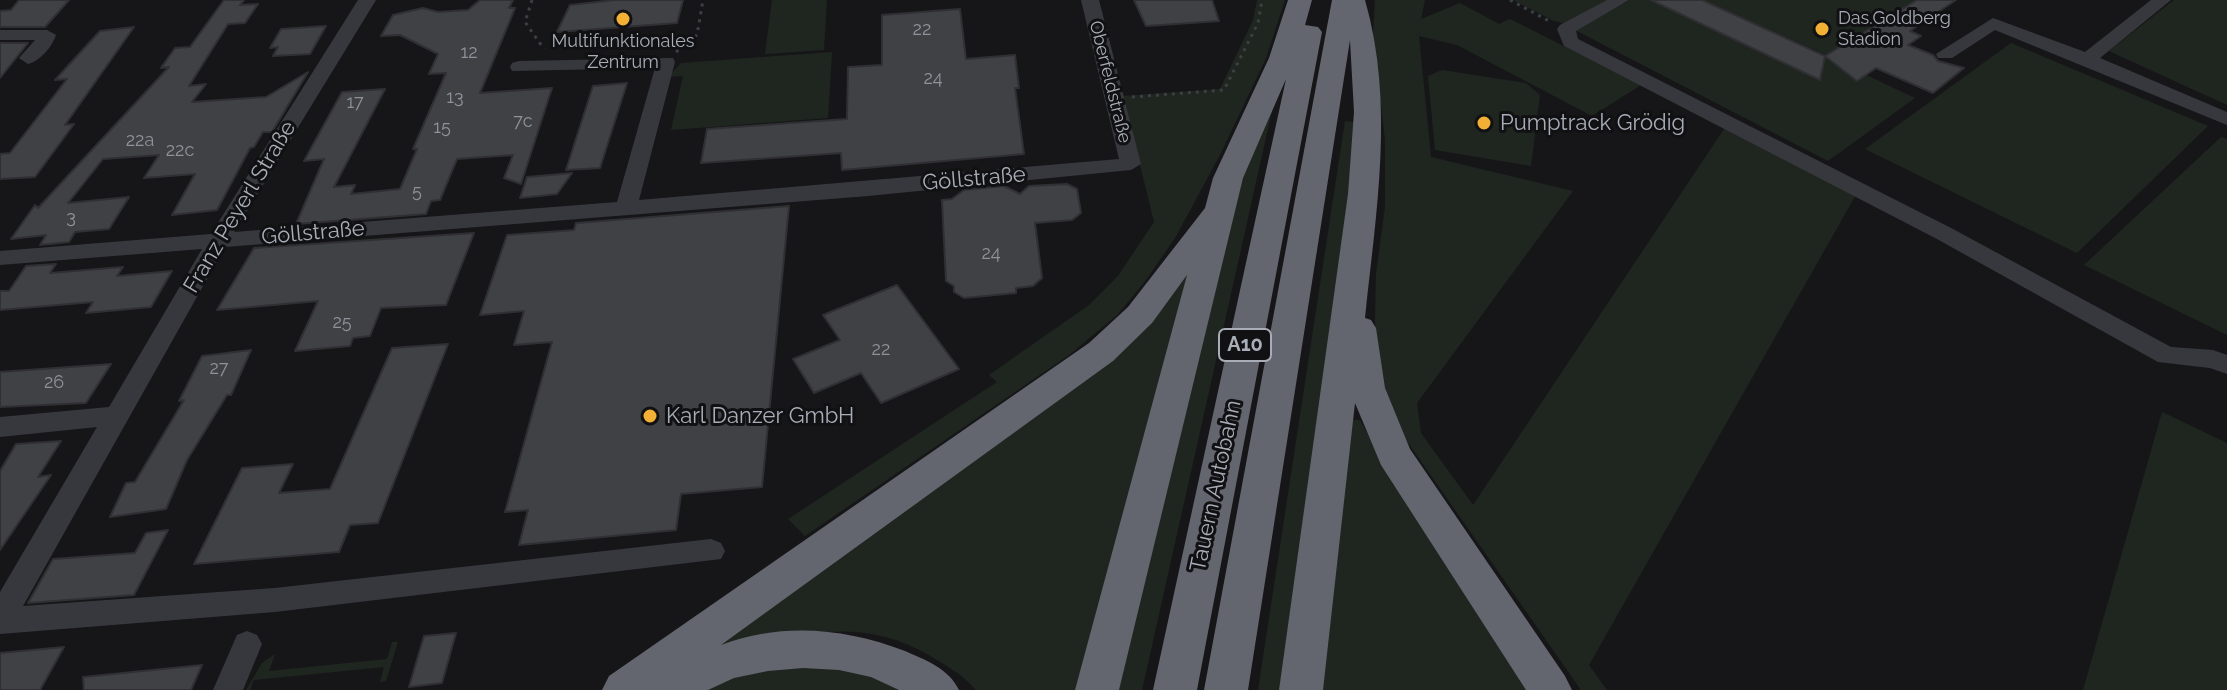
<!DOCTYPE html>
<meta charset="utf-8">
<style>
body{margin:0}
canvas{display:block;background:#161618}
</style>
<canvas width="2227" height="690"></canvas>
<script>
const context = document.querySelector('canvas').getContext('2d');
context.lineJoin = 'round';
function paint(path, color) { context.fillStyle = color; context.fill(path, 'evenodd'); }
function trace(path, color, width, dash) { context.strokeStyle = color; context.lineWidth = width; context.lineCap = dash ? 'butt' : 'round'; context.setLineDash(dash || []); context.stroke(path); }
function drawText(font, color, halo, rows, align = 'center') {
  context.font = font + ' Raleway,sans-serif'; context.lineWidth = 6; context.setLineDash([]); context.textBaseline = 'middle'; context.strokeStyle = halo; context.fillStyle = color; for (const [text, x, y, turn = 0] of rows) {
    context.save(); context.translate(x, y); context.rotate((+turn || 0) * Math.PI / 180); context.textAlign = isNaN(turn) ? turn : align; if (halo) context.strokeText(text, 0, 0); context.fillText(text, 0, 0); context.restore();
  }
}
paint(new Path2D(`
 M772 0H827L824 50 765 54Z
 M1257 0H1285L1266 58 1221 153 1175 238 1143 284 1117 315 1069 355 805 536 788 519 997 382 989 375 1089 305 1118 276 1154 222 1123 96 1220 89 1253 20Z
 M1375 0H1425L1421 19 1460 3 1499 24 1510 19 1641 85 1592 116 1457 45 1419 36 1431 157 1573 191 1417 403 1421 433 1473 505 1726 126 1857 193 1589 665 1607 690H1581L1404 437 1381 386 1375 322 1376 274 1385 207V140L1373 35Z
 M1513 0H1614L1567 24 1554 21Z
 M1630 0H1918L1831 57 1760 25 1915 98 1828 161 1575 30Z
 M2174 0H2227V105L2109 51Z
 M2011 43 2208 126 2077 253 1865 149Z
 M832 52 828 118 671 130 683 76 668 77 681 63Z
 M1442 70 1526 83 1540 95 1531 166 1435 150 1428 76Z
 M1268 110 1272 111 1142 690H1110L1220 238Z
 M1345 121 1360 123 1289 690H1258Z
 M2221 137 2227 139V335L2084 265Z
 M1191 261 1081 690H976C963 675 949 667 932 657 849 606 764 643 679 670L819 572Z
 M2162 412 2227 443V690H2083Z
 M1351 420H1360L1381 459 1528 690H1320Z
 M392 642H398L386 681 380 682 384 667 254 680 250 690H246L262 663 275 654 269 671 387 659Z
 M833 665 883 677 904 690H701C739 668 790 667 833 665Z`), '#1e261f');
const building = new Path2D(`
 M19 0H69L45 27H0V11L11 10Z
 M224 0H244L240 5 258 4 245 23 228 24 189 86 206 84 192 102 266 97 308 72 272 132H263L254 147 250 148 217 210 172 215 195 174 144 178 159 155 103 159 68 203 129 197 109 229 75 232 69 242 40 245 46 235 11 239 35 205 38 208 169 67 161 68 175 48 190 47Z
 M480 0H513L509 8H515L480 93 552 88 521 184 504 178 513 155 457 159 440 200 431 201 426 214 296 224 324 159 304 161 342 92 385 89 334 187 355 185 351 194 400 189 417 149H413L446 73 429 74 438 54 400 35 381 36 393 15 423 8 438 12 468 10Z
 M615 0H683L677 23 557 32 570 5Z
 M1134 0H1212L1219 21 1146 26Z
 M1651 0H1702L1825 56 1820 80Z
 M1917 0H1956L1910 31 1921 36 1908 45 1933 55 1938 61 1964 68 1933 93 1876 68 1857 81 1825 56Z
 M960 9 966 59 1015 55 1019 88H1015L1024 154 842 170 841 153 701 163 707 129 847 119 848 67 882 65V15Z
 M326 26 310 54 273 56 278 47 270 48 281 29Z
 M134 27 65 125 74 124 35 177 0 179V154L10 153 67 79 55 80 100 31Z
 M0 43H28L0 78Z
 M627 83 600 168 566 170 593 86Z
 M572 173 557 194 520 198 527 177Z
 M1067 184 1077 189 1081 213 1072 220 1035 223 1042 278 1033 286 1016 288V293L964 298 954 292V286L946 281 942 200 952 199 964 190 1004 186 1020 194 1029 186Z
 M789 206 762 487 681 494 676 530 519 545 528 510 505 512 552 342 514 345 524 311 480 315 507 235 574 230 576 223Z
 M474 233 446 305 381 308 370 336 353 338 350 346 295 351 318 301 217 310 254 248Z
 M56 264 50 273 123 267 117 276 172 271 151 307 86 313 93 302 0 310V291H9L26 266Z
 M897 285 959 369 881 403 861 373 814 393 793 359 840 340 823 315Z
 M448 344 378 523 350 525 339 552 194 564 242 468 293 464 279 493 330 489 392 348Z
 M251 350 231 395H227L187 460 166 509 110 517 126 483 135 482 184 400 179 401 202 356Z
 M111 364 86 403 0 407V372Z
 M61 441 38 477 51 475 0 550V471L16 444Z
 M168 530 134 595 28 603 53 559 135 553 146 533Z
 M456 633 442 683 409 687 424 636Z
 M64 647 40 690H0V653Z
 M202 665 191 690H84L83 677Z`);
paint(building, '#404145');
trace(building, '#303034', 2);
trace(new Path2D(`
 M532 0 525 22 544 49
 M1510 0 1549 21
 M676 52 697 35 703 0
 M1132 97 1224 90 1258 23 1262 0`), '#3d3f44', 3, [3, 5]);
paint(new Path2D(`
 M358 0H376L234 232 617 202 655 68 512 71 510 67 512 63 519 61 673 58 675 62 639 200 1119 159 1081 0H1099L1141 164 1131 170 868 196 225 247 23 606 275 588 711 539 721 543 725 551 721 559 275 612 0 634V592L97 427 0 437V417L109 407 202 249 0 265V251L211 234Z
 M1607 0H1629L1576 31 1578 39 1953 229 2171 347 2213 350 2227 355V374L2210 368 2158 362 1937 239 1564 46 1557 29 1560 25Z
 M2151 0H2171L2100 58 2227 112V125L1995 30 1952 58H1938L1936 54 1993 18 2085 52Z
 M0 30H47L56 35C52 47 40 61 28 64L19 58 35 40H0Z
 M247 631 257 635 262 644 243 690H213L237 635Z`), '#37383d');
paint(new Path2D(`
 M1288 0H1312L1305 25 1318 27 1322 32 1197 690H1153L1286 79 1243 178 1119 690H1075L1187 275 1152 323 1113 361 721 645C782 622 845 628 905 651 926 660 949 669 959 690H899L871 677 839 670 803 668 768 671 734 678 708 690H602L609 676 1089 343 1128 307 1205 208 1213 178 1269 58Z
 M1332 0H1365C1395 104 1376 212 1365 318L1371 320 1376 328 1385 388 1410 449 1565 676 1572 690H1526L1381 465 1355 403 1323 690H1279L1348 194 1354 112 1350 40 1248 690H1204Z`), '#63666e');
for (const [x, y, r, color] of [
 [623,19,8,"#f2b134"],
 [1822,29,8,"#f2b134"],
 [1484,123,8,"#f2b134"],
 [650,416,8,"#f2b134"]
]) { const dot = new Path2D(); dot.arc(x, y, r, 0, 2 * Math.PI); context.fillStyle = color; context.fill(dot); trace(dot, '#111113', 3); }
drawText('18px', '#a8adb8', '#111113', [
 ["Das.Goldberg",1838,19],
 ["Stadion",1838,40],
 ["Multifunktionales",623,42,"center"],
 ["Zentrum",623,63,"center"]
], 'left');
drawText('18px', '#8e929b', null, [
 ["22",922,30],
 ["12",469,53],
 ["24",933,79],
 ["13",455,98],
 ["17",355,103],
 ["7c",523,122],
 ["15",442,128],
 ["22a",140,141],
 ["22c",180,151],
 ["5",417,192],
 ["3",71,218],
 ["24",991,254],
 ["25",342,323],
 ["22",881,350],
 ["27",219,369],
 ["26",54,383]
]);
drawText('18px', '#a8adb8', '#111113', [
 ["Oberfeldstraße",1110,82,76]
]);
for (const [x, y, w] of [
 [1245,345,52]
]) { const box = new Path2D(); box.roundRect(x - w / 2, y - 16, w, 32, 6); context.fillStyle = '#111113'; context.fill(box); trace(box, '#a8adb8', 2); }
drawText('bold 20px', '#a8adb8', null, [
 ["A10",1245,345]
]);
drawText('22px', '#a8adb8', '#111113', [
 ["Pumptrack Grödig",1500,123],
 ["Karl Danzer GmbH",666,416]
], 'left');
drawText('22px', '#a8adb8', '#111113', [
 ["Göllstraße",974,179,-5],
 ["Franz Peyerl Straße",240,207,-59],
 ["Göllstraße",313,233,-5],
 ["Tauern Autobahn",1216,486,-78]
]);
</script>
